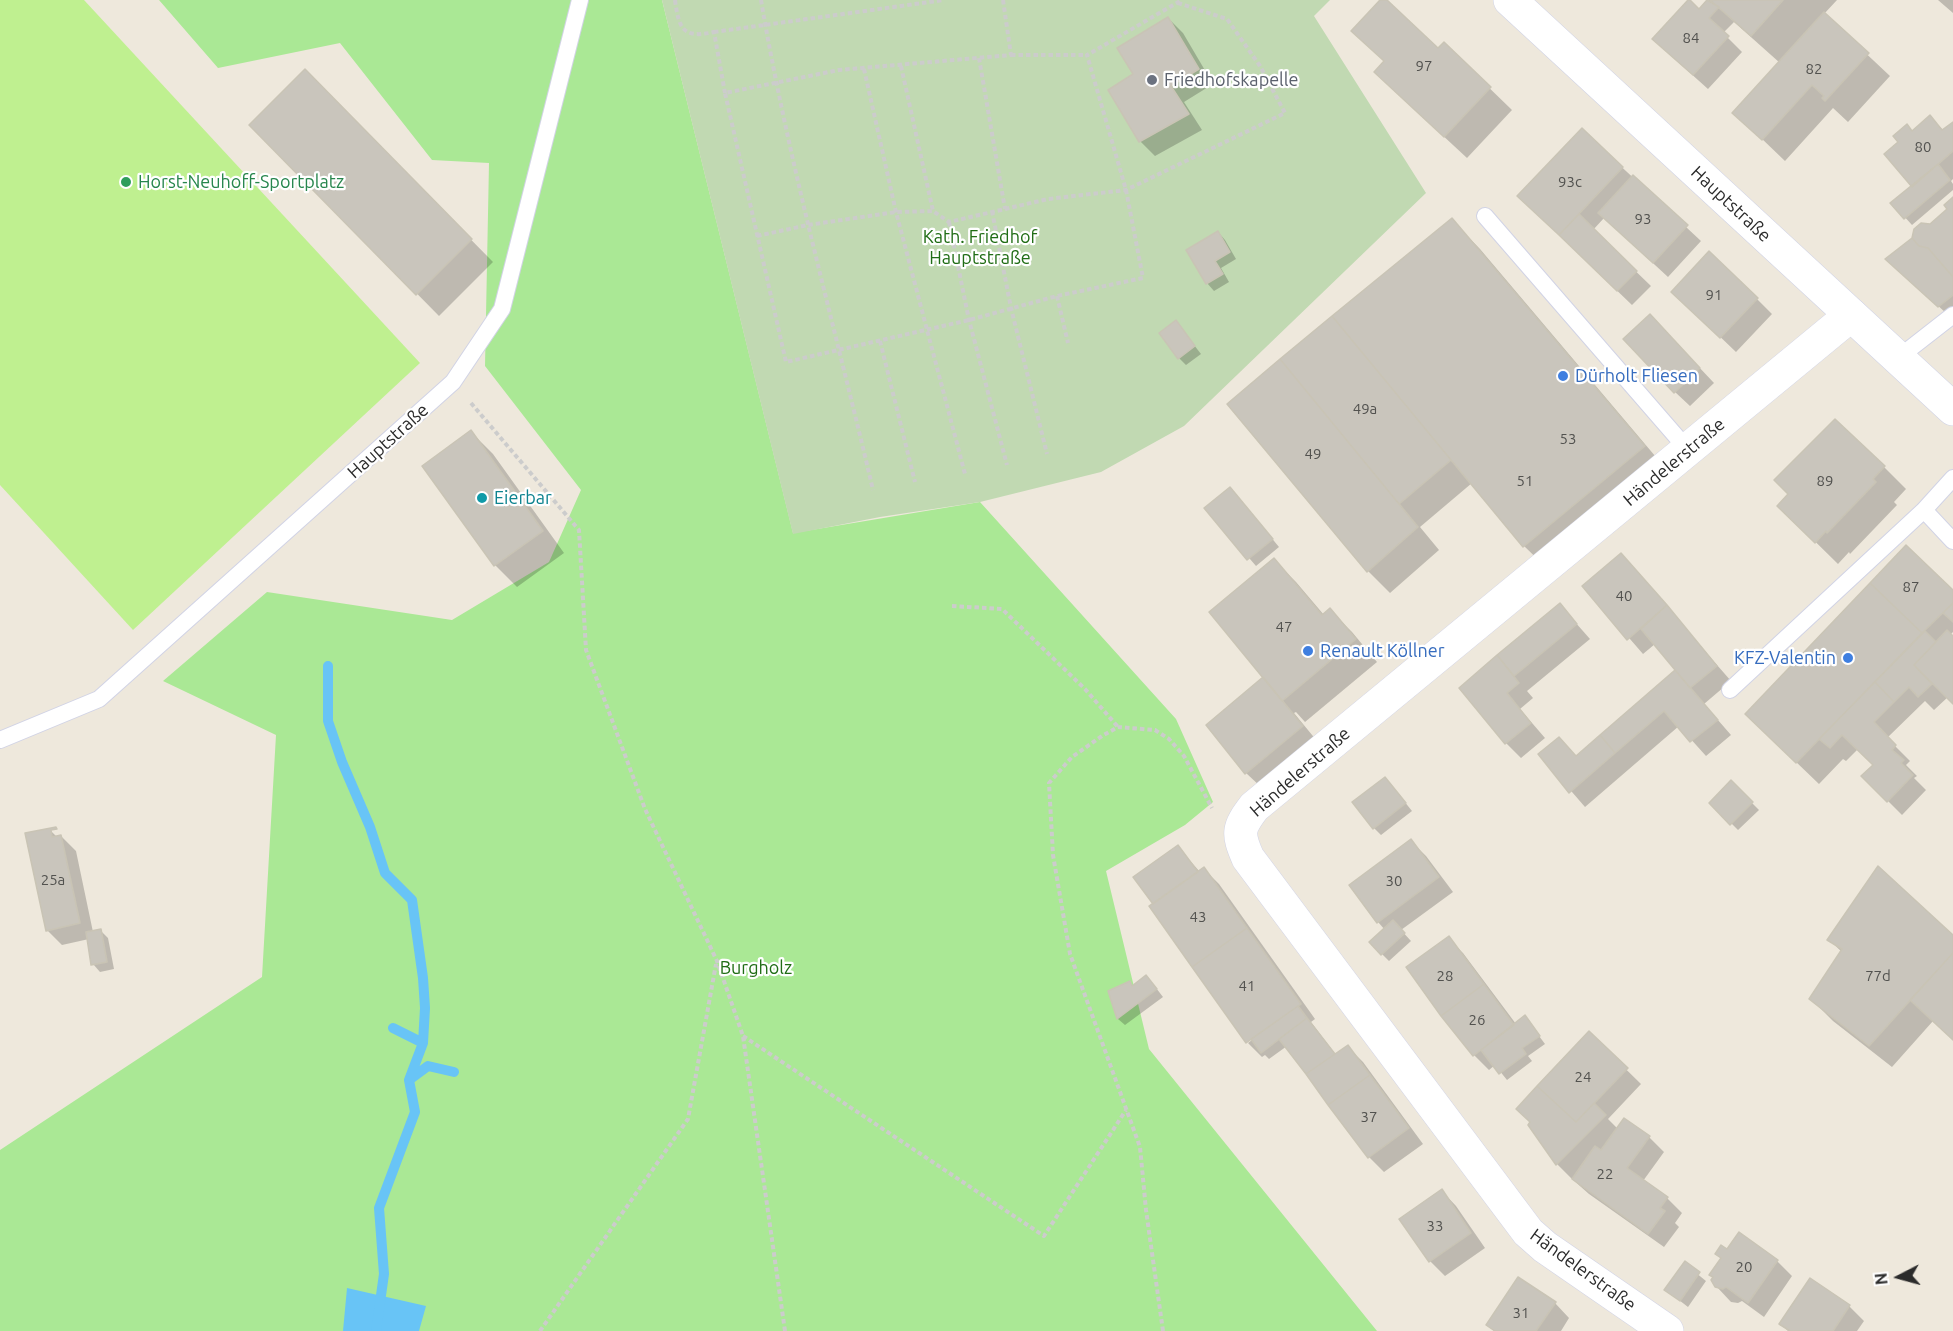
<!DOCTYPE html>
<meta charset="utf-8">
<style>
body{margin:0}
#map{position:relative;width:1953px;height:1331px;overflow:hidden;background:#eee8dc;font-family:Ubuntu,sans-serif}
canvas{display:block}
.north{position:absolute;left:1869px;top:1247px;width:60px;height:60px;-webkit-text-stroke:4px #fff;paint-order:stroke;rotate:264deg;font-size:16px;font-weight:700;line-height:24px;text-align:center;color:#2b2b2b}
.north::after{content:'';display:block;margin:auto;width:21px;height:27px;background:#2b2b2b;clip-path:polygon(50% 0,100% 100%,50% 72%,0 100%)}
</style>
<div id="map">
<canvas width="1953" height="1331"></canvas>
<div class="north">N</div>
</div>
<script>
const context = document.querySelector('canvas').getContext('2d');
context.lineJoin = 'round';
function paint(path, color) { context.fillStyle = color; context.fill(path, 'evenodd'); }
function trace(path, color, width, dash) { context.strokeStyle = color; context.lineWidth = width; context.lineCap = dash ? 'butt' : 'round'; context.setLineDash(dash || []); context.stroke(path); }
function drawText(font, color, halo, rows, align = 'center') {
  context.font = font + ' Ubuntu,sans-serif'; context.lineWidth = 4.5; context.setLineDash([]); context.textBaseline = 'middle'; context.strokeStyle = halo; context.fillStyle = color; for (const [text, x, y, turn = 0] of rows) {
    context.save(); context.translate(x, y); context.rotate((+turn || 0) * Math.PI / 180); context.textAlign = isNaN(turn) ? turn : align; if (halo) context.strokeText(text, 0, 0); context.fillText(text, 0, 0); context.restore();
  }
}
paint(new Path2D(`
 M159 0H662L793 533 980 502 1176 719 1213 802 1185 825 1106 871 1149 1049 1377 1331H0V1150L262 977 276 735 163 681 267 592 452 620 549 562 581 490 485 366 489 163 432 160 340 43 218 68Z`), '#aae895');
paint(new Path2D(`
 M662 0H1330L1314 16 1426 193 1184 426 1101 472 980 502 880 517 793 534Z`), '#c1d9b2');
paint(new Path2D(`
 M0 0H84L420 363 133 630 0 485Z`), '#bff090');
paint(new Path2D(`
 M347 1288 426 1306 419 1331H343Z`), '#68c4f6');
paint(new Path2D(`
 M1382 0H1385L1438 50 1444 44 1512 110 1467 158 1398 94 1385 62Z
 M1709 0H1837L1824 14 1890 76 1848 122 1833 108 1785 161 1735 113 1780 63 1734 22 1723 33 1742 52 1708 89 1669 54 1699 11Z
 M1938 0H1953V13Z
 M1168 18 1183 33 1213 84 1184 102 1202 130 1155 156 1140 141 1135 75Z
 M305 71 493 262 439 316 251 125Z
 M1930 117 1944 131 1953 124V179L1951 181 1953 184V190L1912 225 1892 203 1912 185 1913 132Z
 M1582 130 1701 241 1668 277 1604 218 1593 230 1651 286 1632 305 1534 211Z
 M1953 199V307L1946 313 1894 266 1949 210Z
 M1452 220 1480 249 1672 476 1553 574 1524 546 1472 483 1420 527 1439 550 1390 593 1368 571 1333 317Z
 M1218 232 1225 240 1236 259 1221 268 1229 282 1214 291 1207 283 1188 250Z
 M1757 299 1772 314 1736 352 1688 306Z
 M1176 322 1201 354 1186 365 1179 358Z
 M1665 331 1714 383 1690 406 1675 392Z
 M471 432 493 454 564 553 517 587 495 565Z
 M1884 467 1906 489 1894 502 1897 505 1850 554 1849 552 1838 564 1779 506Z
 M1237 496 1279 547 1256 566 1206 508Z
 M1621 555 1731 681 1704 704 1731 735 1706 756 1679 726 1585 807 1540 755 1577 757 1677 670 1655 644 1643 654 1584 586Z
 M1274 560 1296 582 1324 615 1330 610 1352 632 1377 662 1305 722 1296 712 1294 713 1317 741 1261 787 1246 773 1265 678Z
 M1953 592V632L1950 635 1953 638V702L1948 697 1934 710 1925 701 1887 738 1910 761 1906 765 1917 776 1914 778 1926 790 1902 815 1863 776 1875 765 1858 749 1846 761 1843 759 1819 784 1769 736Z
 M1560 605 1590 639 1527 691 1533 698 1520 709 1545 738 1521 758 1506 743 1461 688Z
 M1731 782 1759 810 1738 830 1711 803Z
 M1392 786 1412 811 1381 835 1374 828Z
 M50 830 57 837 61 836 76 851 93 932 101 931 108 938 114 969 100 972 93 964 89 939 62 945 47 930Z
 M1411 841 1426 856 1453 892 1401 930 1411 941 1389 961 1382 954 1385 930 1378 922Z
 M1178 847 1200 872 1204 869 1219 884 1315 1019 1311 1022 1336 1055 1348 1047 1363 1062 1423 1144 1384 1172 1369 1157 1287 1046 1269 1059 1265 1055 1262 1057 1248 1043 1252 1040Z
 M1953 937V1040L1933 1021 1892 1067 1833 1021 1811 999 1842 952 1829 940Z
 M1448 938 1463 953 1516 1024 1525 1017 1545 1044 1528 1056 1532 1061 1507 1080 1495 1065 1489 1070 1474 1055Z
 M1130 983 1133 987 1153 984 1163 997 1125 1025 1118 1019 1110 992Z
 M1589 1033 1641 1084 1608 1119 1618 1129 1625 1120 1649 1137 1664 1152 1643 1181 1667 1198 1682 1213 1675 1223 1679 1227 1664 1247 1589 1194 1572 1179 1557 1164 1530 1125Z
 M1442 1191 1456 1206 1485 1248 1445 1276 1430 1261Z
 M1727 1251 1777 1261 1792 1276 1764 1317 1742 1301 1738 1303 1731 1302 1716 1286 1722 1259 1717 1254Z
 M1685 1264 1706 1281 1688 1307 1666 1290Z
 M1555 1303 1569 1318 1561 1331H1494L1488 1325Z
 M1849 1306 1864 1321 1857 1331H1788L1781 1324Z`), '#0003');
trace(new Path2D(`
 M328 666V721L342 762 370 827 385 873 412 900 423 978 425 1008 423 1043 409 1080 415 1112 379 1208 384 1274 376 1331
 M393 1028 423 1043
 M409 1080 428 1066 454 1072`), '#68c4f6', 10);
const building = new Path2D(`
 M1380 0H1387L1438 48 1444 42 1491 87 1444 137 1374 72 1384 61 1351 31Z
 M1688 0H1690L1699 9 1707 0 1719 7 1709 18 1729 36 1693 75 1652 39Z
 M1710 0H1783L1751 36Z
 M1824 12 1869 53 1825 101 1822 98 1824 96 1812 85 1762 140 1732 113Z
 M1168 17 1199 69 1171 86 1189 114 1139 142 1108 90 1133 74 1117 48Z
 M305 69 472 239 416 295 249 125Z
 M1930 115 1942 130 1953 122V151L1912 187 1884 154 1898 142 1893 136 1907 124 1912 131Z
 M1582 128 1623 167 1559 235 1517 196Z
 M1938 164 1950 180 1904 219 1890 203Z
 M1633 175 1688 225 1653 263 1598 213Z
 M1953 197V277L1928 248 1919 246 1912 238 1914 229 1921 223 1930 224 1947 209 1944 205Z
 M1579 214 1637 271 1617 291 1559 235Z
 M1452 218 1645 446 1523 547 1332 316Z
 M1218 231 1230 252 1215 261 1223 274 1206 284 1186 250Z
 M1912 238 1919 246 1928 248 1953 277V295L1938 307 1885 259Z
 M1709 251 1758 298 1720 338 1671 292Z
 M1650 314 1700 368 1674 393 1623 339Z
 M1332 316 1451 460 1399 504 1280 359Z
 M1176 320 1195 346 1178 359 1159 333Z
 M1280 359 1418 527 1367 572 1227 404Z
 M1835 419 1885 466 1873 479 1876 482 1827 533 1826 531 1815 543 1777 506 1788 494 1774 480Z
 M471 430 543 531 494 566 422 466Z
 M1230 487 1273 539 1247 560 1204 508Z
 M1906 545 1953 590V603L1922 633 1870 583Z
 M1621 553 1667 605 1627 640 1582 586Z
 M1274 558 1322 615 1330 608 1356 639 1282 701 1209 612Z
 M1870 583 1922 633 1796 763 1745 714Z
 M1560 603 1577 624 1514 676 1497 655Z
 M1953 603V622L1943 613Z
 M1667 605 1717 666 1690 688 1641 629Z
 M1947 630 1953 636V704L1914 665Z
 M1925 631 1936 642 1914 665 1932 684 1918 697 1909 687 1894 702 1875 682Z
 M1497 655 1519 683 1507 693 1531 723 1505 744 1459 688Z
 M1675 670 1718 720 1690 742 1664 711 1615 753 1600 735Z
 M1263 677 1303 726 1245 774 1206 725Z
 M1875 682 1894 702 1874 722 1896 745 1892 750 1904 760 1901 763 1913 775 1887 802 1861 776 1873 765 1842 735 1830 748 1819 739Z
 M1600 735 1615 753 1569 793 1538 754 1559 737 1576 756Z
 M1385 777 1406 803 1373 829 1352 802Z
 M1731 780 1753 802 1730 825 1709 803Z
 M56 827 57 829 51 830 52 837 61 835 80 923 46 931 25 833Z
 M1411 839 1439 877 1377 923 1349 885Z
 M1178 845 1198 872 1153 904 1133 877Z
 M1878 866 1953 935V953L1869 1046 1809 999 1842 949 1827 940Z
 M1204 867 1247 928 1192 967 1149 906Z
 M1393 920 1405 933 1381 955 1369 942Z
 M1247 928 1301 1004 1246 1043 1192 967Z
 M101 929 107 962 91 965 86 932Z
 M1449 936 1484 984 1441 1016 1406 967Z
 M1953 953V1040L1910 1000Z
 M1146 975 1157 989 1117 1019 1108 991 1130 981 1132 986Z
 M1484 984 1514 1025 1473 1056 1441 1016Z
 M1298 1006 1307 1018 1261 1053 1251 1039Z
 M1525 1015 1540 1036 1522 1048 1526 1054 1499 1074 1481 1050Z
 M1307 1018 1335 1054 1306 1074 1279 1039Z
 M1589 1031 1628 1068 1576 1122 1537 1086Z
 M1348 1045 1370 1075 1328 1105 1306 1074Z
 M1370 1075 1409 1128 1368 1158 1328 1105Z
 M1537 1086 1576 1122 1594 1103 1606 1115 1556 1165 1528 1125 1530 1122 1516 1109Z
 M1624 1118 1650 1136 1627 1168 1668 1197 1660 1208 1665 1211 1648 1234 1572 1179 1595 1146 1601 1150Z
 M1442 1189 1471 1233 1429 1262 1399 1219Z
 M1739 1232 1778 1260 1748 1303 1726 1287 1723 1289 1715 1287 1711 1280 1713 1277 1709 1275 1721 1258 1715 1254 1721 1245 1727 1249Z
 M1685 1261 1700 1272 1680 1301 1664 1290Z
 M1518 1277 1556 1302 1536 1331H1495L1486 1325Z
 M1810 1278 1850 1305 1833 1331H1790L1779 1324Z`);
paint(building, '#c9c5bc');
trace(building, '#c9c4b5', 1.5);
const lane = new Path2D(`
 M1485 216 1688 450
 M1898 358 1953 315
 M1953 478 1924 510 1953 541
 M1730 690 1924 510
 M0 740 99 699 453 382 502 309 580 0`);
const street = new Path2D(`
 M1667 1331 1545 1247 1528 1232 1248 858C1237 833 1238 828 1254 807L1851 315`);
const secondary = new Path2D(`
 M1510 0 1953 409`);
trace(lane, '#d1d3e5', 18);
trace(street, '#d1d3e5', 34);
trace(secondary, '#d1d3e5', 34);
trace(new Path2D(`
 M675 0C679 29 683 39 714 32L725 93
 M761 0C789 165 835 327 873 490
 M1003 0 1011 55 839 70 725 93 786 362 969 320 1057 296 1143 278 1126 190 1087 55 1182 0
 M714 32 944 0
 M1011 55H1087
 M979 58 1005 209
 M901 66 933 211
 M864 69 896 212 965 474
 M992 211 1011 308 1047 454
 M949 222 969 320 1007 465
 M757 236 808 225 896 212 933 211 949 222 1048 199 1126 190 1285 113 1260 66 1227 19 1178 3
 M1057 296 1068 343
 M880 341 915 482
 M471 403 579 530 586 650 645 809 717 961 743 1036 785 1331
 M952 606 1002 609 1085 689 1118 727
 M743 1036 1044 1236 1126 1110
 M540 1331 688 1119 716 964
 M1163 1331 1146 1210 1140 1147 1070 954 1053 855 1049 783 1072 757 1102 736 1118 727 1155 730 1169 739 1184 756 1212 808`), '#ccc', 4, [4.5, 3]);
trace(lane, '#fff', 16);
trace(street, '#fff', 33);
trace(secondary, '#fff', 33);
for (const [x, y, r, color] of [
 [1152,80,6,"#6b7280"],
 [126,182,6,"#2e9e5b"],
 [1563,376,6,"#3f7fe0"],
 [482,498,6,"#0f9aa8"],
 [1308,651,6,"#3f7fe0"],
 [1848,658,6,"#3f7fe0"]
]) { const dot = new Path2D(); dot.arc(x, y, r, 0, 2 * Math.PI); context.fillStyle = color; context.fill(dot); trace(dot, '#fff', 2); }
drawText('15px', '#52524f', null, [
 ["84",1691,38],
 ["97",1424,66],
 ["82",1814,69],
 ["80",1923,147],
 ["93c",1570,182],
 ["93",1643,219],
 ["91",1714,295],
 ["49a",1365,409],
 ["53",1568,439],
 ["49",1313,454],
 ["51",1525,481],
 ["89",1825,481],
 ["87",1911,587],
 ["40",1624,596],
 ["47",1284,627],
 ["25a",53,880],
 ["30",1394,881],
 ["43",1198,917],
 ["28",1445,976],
 ["77d",1878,976],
 ["41",1247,986],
 ["26",1477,1020],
 ["24",1583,1077],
 ["37",1369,1117],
 ["22",1605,1174],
 ["33",1435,1226],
 ["20",1744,1267],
 ["31",1521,1313]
]);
drawText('18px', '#5b616d', '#fff', [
 ["Friedhofskapelle",1164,80]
], 'left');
drawText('18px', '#27864d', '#fff', [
 ["Horst-Neuhoff-Sportplatz",138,182]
], 'left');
drawText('18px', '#2b2b2b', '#fff', [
 ["Hauptstraße",1731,204,43],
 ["Hauptstraße",388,441,-42],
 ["Händelerstraße",1674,462,-40],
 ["Händelerstraße",1300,772,-41],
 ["Händelerstraße",1583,1270,36]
]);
drawText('18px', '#206d15', '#fff', [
 ["Kath. Friedhof",980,237],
 ["Hauptstraße",980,258],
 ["Burgholz",756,968]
]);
drawText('18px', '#366cbe', '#fff', [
 ["Dürholt Fliesen",1575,376],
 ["Renault Köllner",1320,651],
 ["KFZ-Valentin",1836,658,"right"]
], 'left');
drawText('18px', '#0d838f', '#fff', [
 ["Eierbar",494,498]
], 'left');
</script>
